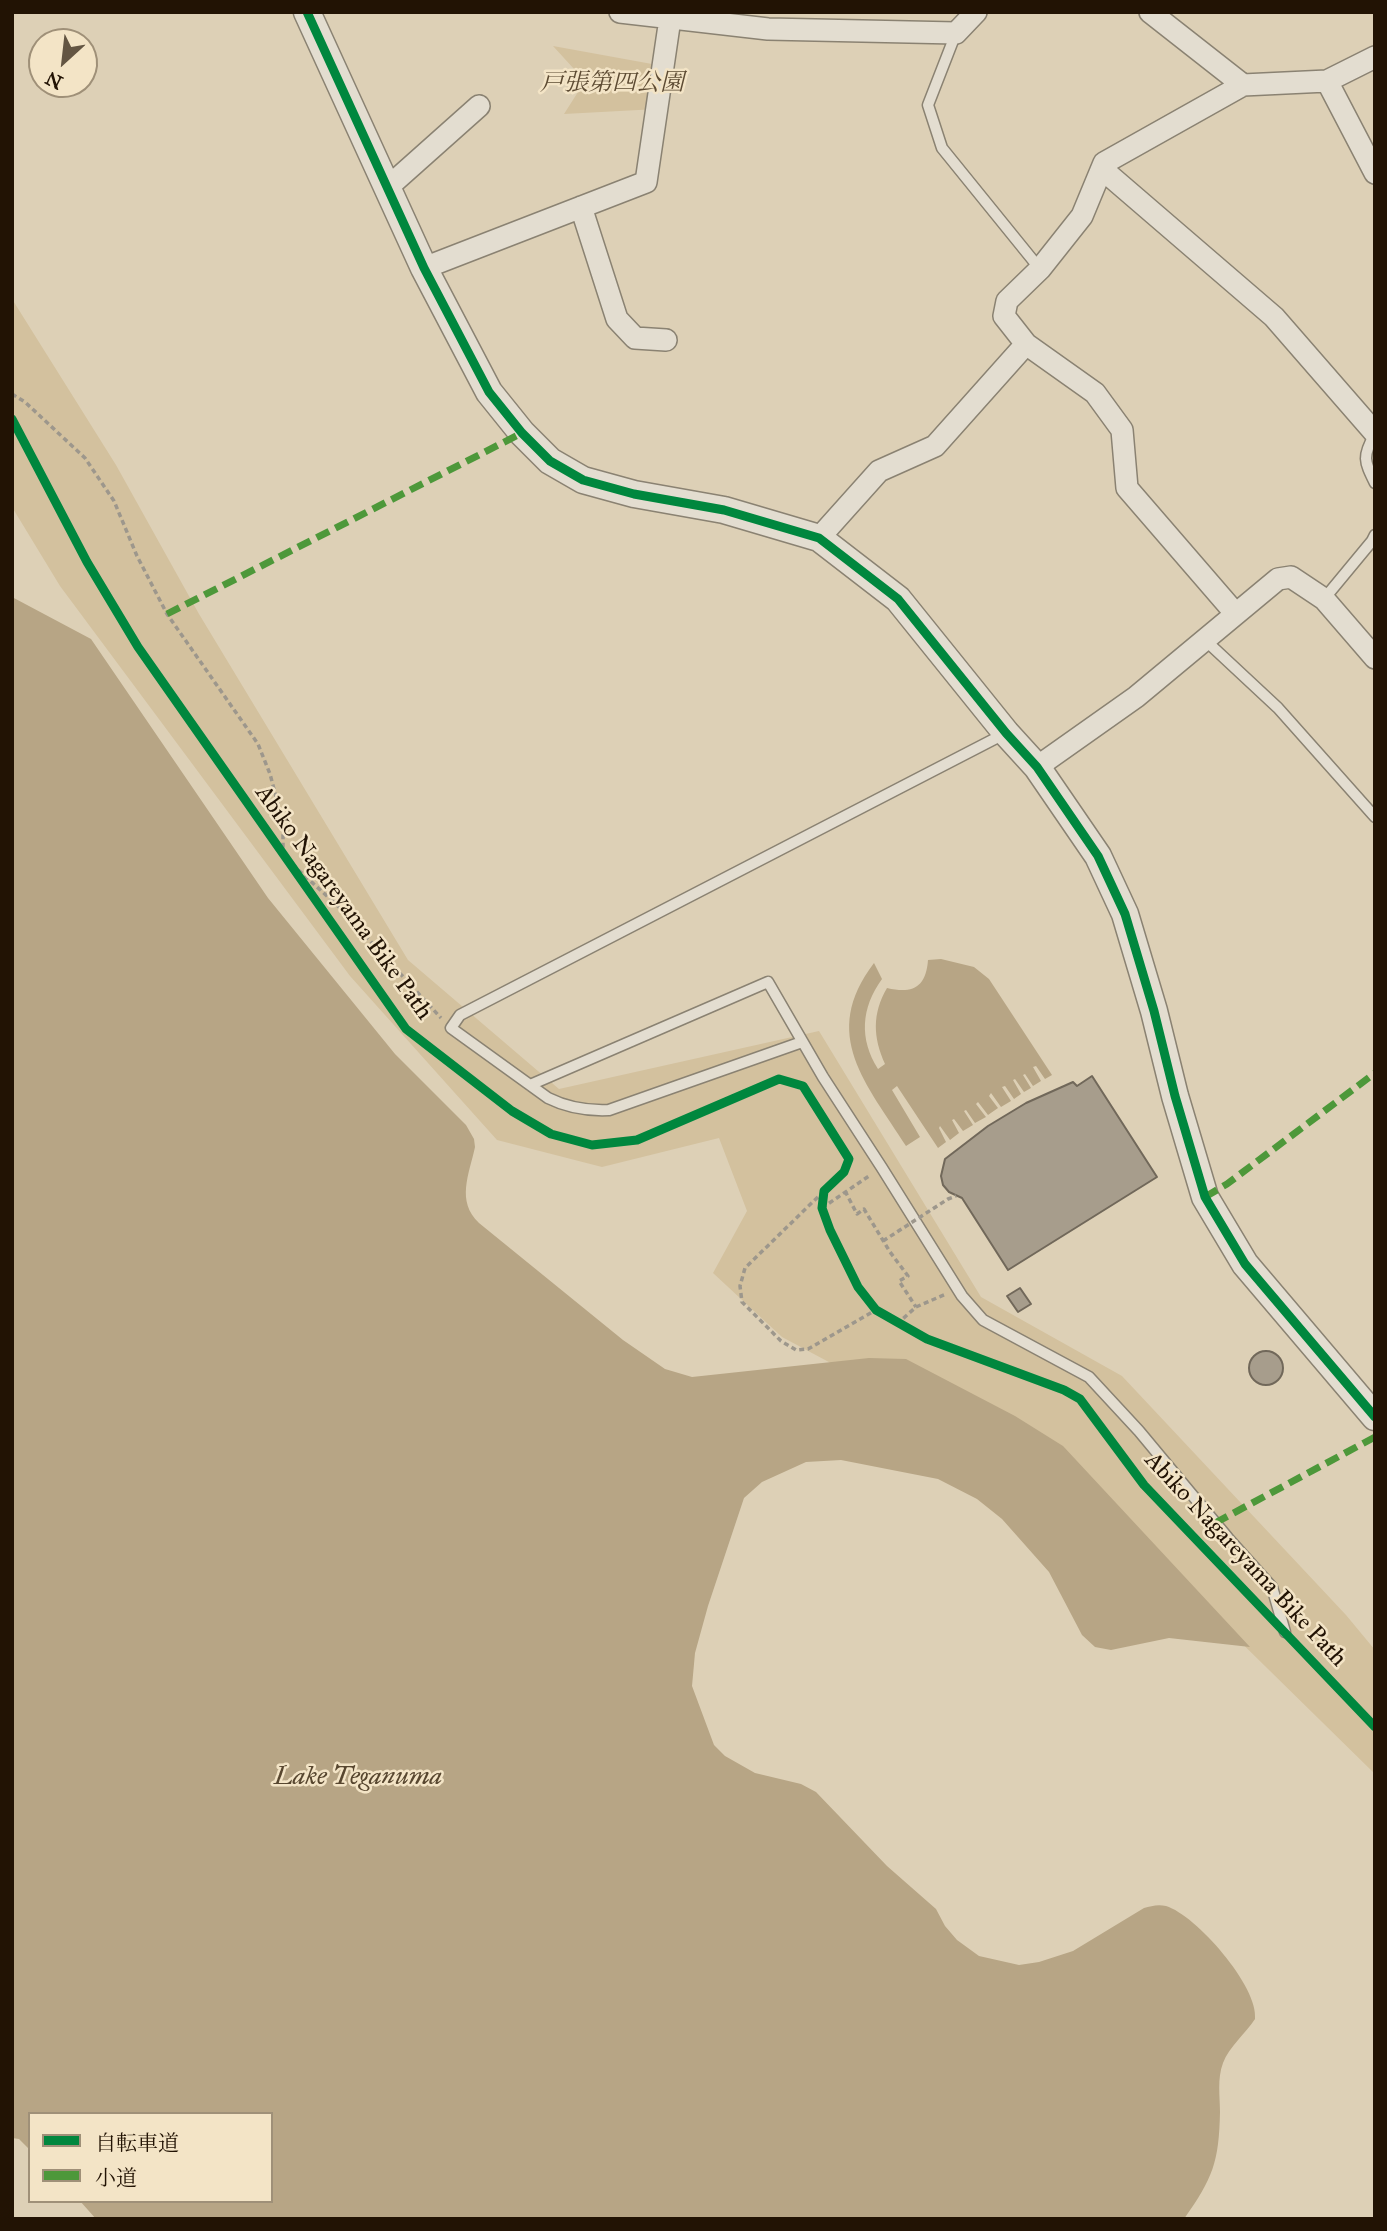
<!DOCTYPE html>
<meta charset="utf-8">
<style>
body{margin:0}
#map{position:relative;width:1387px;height:2231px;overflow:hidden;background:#ddd0b6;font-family:"IM FELL Great Primer","Noto Serif JP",serif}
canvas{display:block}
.frame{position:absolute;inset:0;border:14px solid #221304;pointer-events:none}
.legend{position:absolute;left:28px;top:2112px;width:245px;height:91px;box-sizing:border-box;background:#f3e4c6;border:2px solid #9f9078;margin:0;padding:9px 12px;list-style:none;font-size:21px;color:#221304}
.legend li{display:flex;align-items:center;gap:14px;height:35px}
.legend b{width:35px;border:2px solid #9f9078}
.north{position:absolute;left:28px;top:28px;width:70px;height:70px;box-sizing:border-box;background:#f3e4c6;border:2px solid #9f9078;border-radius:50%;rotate:207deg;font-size:19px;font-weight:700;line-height:28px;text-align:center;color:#221304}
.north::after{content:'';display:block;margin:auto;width:24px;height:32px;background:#635542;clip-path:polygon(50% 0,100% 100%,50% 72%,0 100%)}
</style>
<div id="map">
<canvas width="1387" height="2231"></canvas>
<div class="frame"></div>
<ul class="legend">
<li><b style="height:9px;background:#00873e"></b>自転車道</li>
<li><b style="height:9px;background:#4d983a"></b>小道</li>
</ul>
<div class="north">N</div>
</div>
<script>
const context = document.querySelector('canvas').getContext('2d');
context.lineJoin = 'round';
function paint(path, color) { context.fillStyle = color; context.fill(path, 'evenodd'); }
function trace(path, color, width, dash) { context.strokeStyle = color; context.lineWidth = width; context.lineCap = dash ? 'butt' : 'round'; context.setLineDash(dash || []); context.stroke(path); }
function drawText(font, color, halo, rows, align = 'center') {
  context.font = font + ' "IM FELL Great Primer","Noto Serif JP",serif'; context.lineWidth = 5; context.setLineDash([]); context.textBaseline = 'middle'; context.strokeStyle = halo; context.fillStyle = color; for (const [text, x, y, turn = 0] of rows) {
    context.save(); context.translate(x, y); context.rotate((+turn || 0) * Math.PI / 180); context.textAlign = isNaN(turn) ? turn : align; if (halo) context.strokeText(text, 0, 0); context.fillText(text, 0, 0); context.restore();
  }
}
paint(new Path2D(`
 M553 46 663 66 657 109 564 114 585 81Z
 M12 299 116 465 199 614 408 960 559 1089 819 1031 981 1297 1122 1376 1346 1615 1375 1650V1774L1106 1510 782 1337 713 1273 747 1211 719 1138 602 1167 497 1140 350 976 60 586 12 507Z`), '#d3c19e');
paint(new Path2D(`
 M12 597 91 639 268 898 395 1054 466 1125 474 1139 475 1147C469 1175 456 1201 479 1223L623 1340 665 1369 692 1377 869 1358 906 1359 1015 1416 1063 1446 1250 1647 1169 1638 1111 1650 1095 1647 1082 1635 1049 1572 1002 1519 977 1499 938 1479 841 1460 806 1462 762 1482 744 1498 708 1606 695 1653 692 1686 714 1745 725 1756 755 1773 801 1784 816 1792 887 1866 936 1909 945 1926 957 1940 979 1956 1019 1965 1039 1962 1073 1951 1144 1908C1151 1906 1158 1904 1166 1906 1196 1915 1259 1987 1255 2019 1246 2033 1229 2047 1223 2063 1217 2079 1220 2096 1220 2112 1219 2162 1213 2178 1184 2219H96L80 2201H271V2114H30V2150L19 2139 12 2138Z
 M941 959 974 967 989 979 1052 1075 1045 1079 1036 1066 1033 1067 1041 1081 1033 1086 1025 1074 1023 1075 1031 1088 1024 1092 1015 1079 1013 1080 1021 1094 1014 1099 1005 1086 1002 1087 1011 1101 1001 1107 991 1093 989 1096 998 1108 988 1115 978 1102 976 1104 986 1117 975 1123 966 1110 964 1111 973 1125 963 1131 954 1119 952 1120 959 1133 950 1140 940 1126 939 1128 946 1142 938 1148 897 1086 892 1090 920 1137 906 1146C867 1084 819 1035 874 963L882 979C861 1008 859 1039 878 1069L885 1064C873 1037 872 1014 887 988 912 994 926 988 928 960Z`), '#b7a585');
const building = new Path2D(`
 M1092 1076 1157 1177 1008 1270 962 1198 949 1192 943 1185 941 1176 945 1159 988 1126 1026 1103 1073 1082 1077 1086Z
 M1020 1288 1031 1304 1018 1312 1007 1296Z
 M1249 1368a17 17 0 1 1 34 0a17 17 0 1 1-34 0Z`);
paint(building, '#a79d8c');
trace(building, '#71685a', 2);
const service = new Path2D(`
 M956 33 928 105 942 148 1040 269
 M1375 434C1362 456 1364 461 1375 483
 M1324 599 1372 541 1375 535
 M1204 639 1278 708 1375 817
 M802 1042 609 1110C587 1111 568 1108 548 1098L451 1028 460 1015 1006 733
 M530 1085 768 982 823 1077 882 1168 962 1296 983 1320 1089 1377 1139 1431 1228 1538 1272 1587 1285 1632`);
const minor = new Path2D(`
 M620 12 768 29 956 33 976 12
 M1150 12 1243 85
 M1327 81 1375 173
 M1102 169 1274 317 1375 433
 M387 188 479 106
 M581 207 617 319 635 338 666 340
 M424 268 646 182 671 12
 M819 538 879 471 935 446 1026 344
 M1235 613 1127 488 1122 430 1095 393 1026 344 1004 316 1007 301 1040 269 1082 216 1104 163 1243 85 1327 81 1375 57
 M1037 767 1136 697 1278 579 1291 577 1324 599 1375 658`);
const tertiary = new Path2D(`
 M307 12 424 268 489 392 522 433 550 461 583 480 634 494 724 510 819 538 898 599 1006 733 1037 767 1098 856 1125 914 1154 1011 1175 1096 1205 1197 1245 1264 1375 1417`);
trace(service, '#8a8272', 13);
trace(minor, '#8a8272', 24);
trace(tertiary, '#8a8272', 29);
trace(new Path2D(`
 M12 394 25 402 85 458 114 501 137 556 167 614 258 744 270 774 283 823V856L339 907 441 1018
 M824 1191 745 1268 740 1286 742 1302 781 1341 796 1350 808 1349 876 1310
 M845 1191 857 1214 864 1209 890 1252 908 1276 899 1281 916 1307
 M822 1208 869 1176
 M897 1324 916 1307 946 1294`), '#9d978c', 3.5, [5, 3.5]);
trace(service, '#e3ddd0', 10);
trace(minor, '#e3ddd0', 21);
trace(tertiary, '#e3ddd0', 26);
trace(new Path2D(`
 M883 1241 948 1199 956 1196`), '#9d978c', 3.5, [5, 3.5]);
trace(new Path2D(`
 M167 614 522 433
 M1205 1197 1227 1184 1375 1073
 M1215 1523 1375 1437`), '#4d983a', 7, [14, 7]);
trace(new Path2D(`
 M307 12 424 268 489 392 522 433 550 461 583 480 634 494 724 510 819 538 898 599 1006 733 1037 767 1098 856 1125 914 1154 1011 1175 1096 1205 1197 1245 1264 1375 1417
 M12 419 87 562 138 647 406 1029 512 1111 551 1134 592 1145 637 1140 779 1079 803 1086 849 1159 844 1172 824 1191 822 1208 830 1230 858 1287 876 1310 927 1339 1064 1390 1080 1399 1144 1485 1375 1727`), '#00873e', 9);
drawText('italic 24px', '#5d4b33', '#f3e4c6', [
 ["戸張第四公園",612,84]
]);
drawText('24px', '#221304', '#f3e4c6', [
 ["Abiko Nagareyama Bike Path",343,903,54],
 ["Abiko Nagareyama Bike Path",1245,1560,47]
]);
drawText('italic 26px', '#57462f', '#f3e4c6', [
 ["Lake Teganuma",358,1778]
]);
</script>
